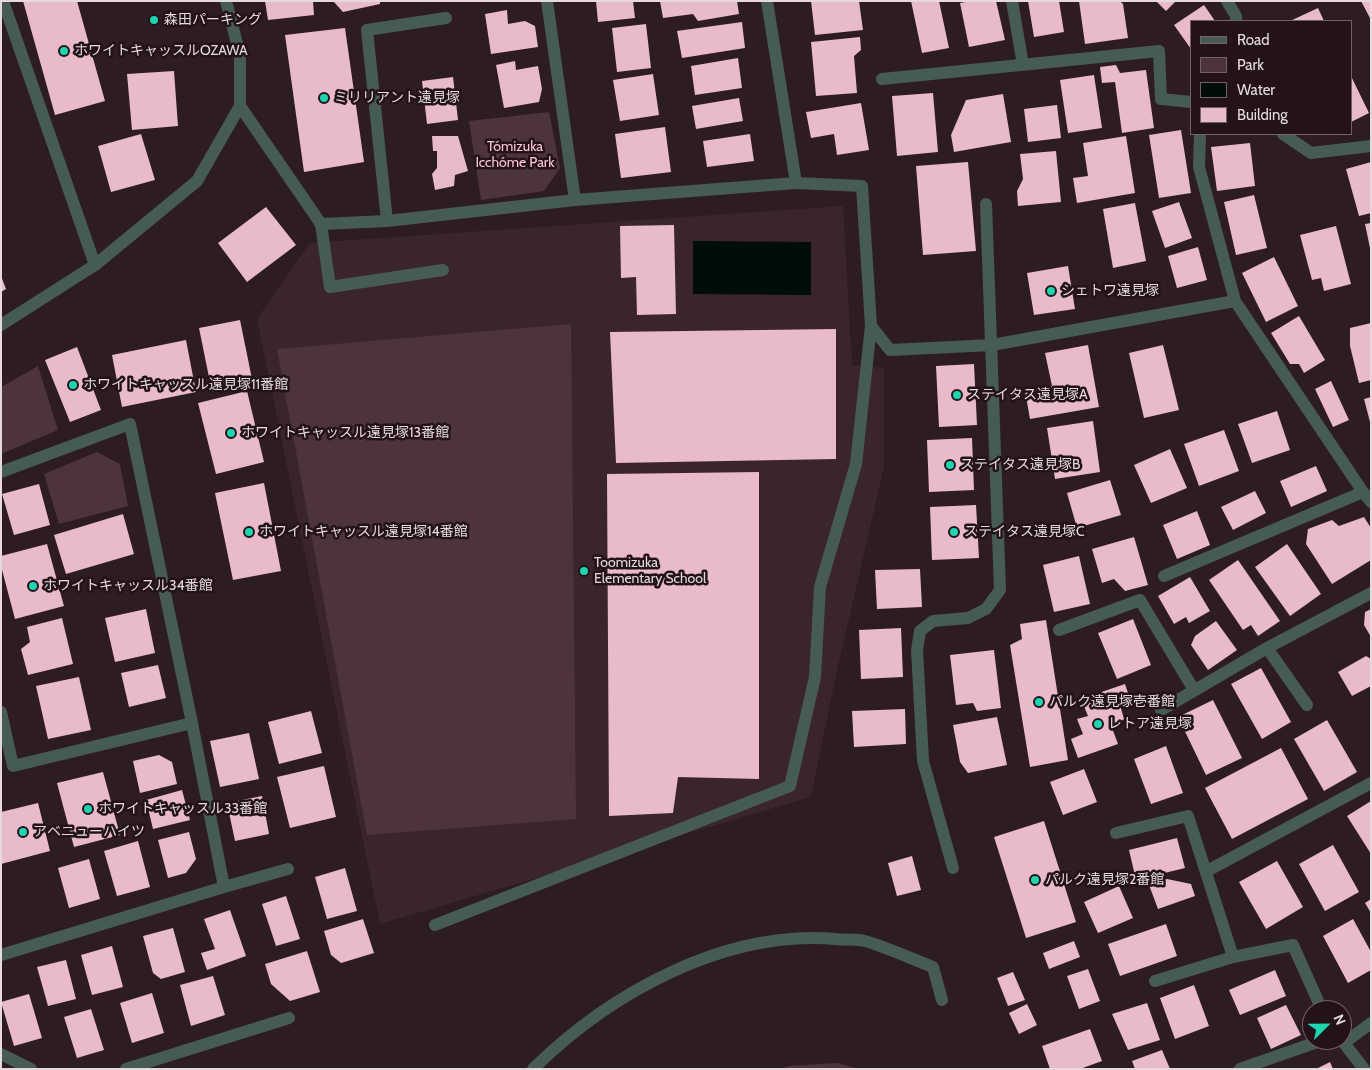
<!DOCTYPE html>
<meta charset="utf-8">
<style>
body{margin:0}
#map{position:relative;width:1372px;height:1070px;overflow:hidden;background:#2d1c22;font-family:Cabin,sans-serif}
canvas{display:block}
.frame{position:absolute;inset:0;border:2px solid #e5d9dc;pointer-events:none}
.legend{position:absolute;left:1190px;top:20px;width:162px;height:115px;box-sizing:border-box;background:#231318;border:1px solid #716266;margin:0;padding:6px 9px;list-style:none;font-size:15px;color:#e5d9dc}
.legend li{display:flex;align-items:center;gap:10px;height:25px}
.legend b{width:25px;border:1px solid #716266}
.north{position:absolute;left:1302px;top:1000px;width:50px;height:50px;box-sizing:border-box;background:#231318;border:1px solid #716266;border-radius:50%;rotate:67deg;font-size:14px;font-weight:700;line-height:20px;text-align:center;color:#e5d9dc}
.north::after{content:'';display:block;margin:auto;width:18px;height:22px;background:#1dd5b1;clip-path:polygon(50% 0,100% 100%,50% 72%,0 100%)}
</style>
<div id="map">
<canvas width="1372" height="1070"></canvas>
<div class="frame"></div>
<ul class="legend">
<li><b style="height:6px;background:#475b55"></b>Road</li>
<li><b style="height:14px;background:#4d333c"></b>Park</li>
<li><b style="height:14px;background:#000d08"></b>Water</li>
<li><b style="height:14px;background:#e9bac9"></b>Building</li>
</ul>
<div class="north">N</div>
</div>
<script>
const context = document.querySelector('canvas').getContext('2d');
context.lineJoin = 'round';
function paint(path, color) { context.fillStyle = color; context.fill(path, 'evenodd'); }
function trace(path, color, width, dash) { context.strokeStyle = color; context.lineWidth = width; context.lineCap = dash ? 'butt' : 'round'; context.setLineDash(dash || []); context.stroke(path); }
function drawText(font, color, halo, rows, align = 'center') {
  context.font = font + ' Cabin,"Noto Sans JP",sans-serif'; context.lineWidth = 5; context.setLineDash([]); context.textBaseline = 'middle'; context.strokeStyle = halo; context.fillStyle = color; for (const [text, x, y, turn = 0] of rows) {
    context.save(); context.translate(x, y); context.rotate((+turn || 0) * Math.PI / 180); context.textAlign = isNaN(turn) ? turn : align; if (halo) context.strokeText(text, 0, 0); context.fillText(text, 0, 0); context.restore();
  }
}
paint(new Path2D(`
 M843 206 852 365 884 368V467L836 675 811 797 380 924 257 319 310 243Z`), '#3b252d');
paint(new Path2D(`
 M549 112 560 168 544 191 481 200 469 121Z
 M571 324 576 819 367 835 277 349Z
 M38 366 58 430 1 454V387Z
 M97 452 120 464 128 506 59 524 44 474Z
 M837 1063 859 1069H781L789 1066Z`), '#4d333c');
paint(new Path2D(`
 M693 241 811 242V295L693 294Z`), '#000d08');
paint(new Path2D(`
 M23 1H77L105 101 55 115Z
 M265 1H313L314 15 268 20Z
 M333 1H380V4L343 12Z
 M596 1H633L635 18 598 22Z
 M660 1H737L739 14 698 21 693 14 663 18Z
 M811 1H859L863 30 815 35Z
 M911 1H939L949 48 922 53Z
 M971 1H996L1005 40 969 47 960 3Z
 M1028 1H1059L1064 32 1034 37Z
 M1079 1H1120L1123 4 1128 38 1085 44Z
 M1156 1H1176L1166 11Z
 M1361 1H1371V20Z
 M1204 5 1215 21H1191V49L1174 25Z
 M1318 8 1324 21H1290Z
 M507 10 508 24 525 21 535 26 538 47 491 54 485 14Z
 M742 22 745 48 682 58 677 31Z
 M646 24 651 68 617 72 612 28Z
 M345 28 364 162 304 172 285 35Z
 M860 37 861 50 854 56 857 93 816 96 811 42Z
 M738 58 742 88 695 95 691 66Z
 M515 61 516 70 538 66 542 89 539 102 504 108 496 65Z
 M1116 65 1120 73 1146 70 1154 128 1122 133 1115 82 1102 83 1100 67Z
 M174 71 178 126 132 130 127 74Z
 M653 74 659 115 620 121 613 80Z
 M1094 75 1102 128 1068 133 1060 80Z
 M1351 76 1369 113 1351 122Z
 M453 77 458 120 427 124 422 81Z
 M933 93 938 152 897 156 892 96Z
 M1003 94 1011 142 954 152 951 135 966 100Z
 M739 98 743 121 696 129 692 106Z
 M861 103 869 150 837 155 834 134 811 138 806 112Z
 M1057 105 1061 138 1028 142 1024 109Z
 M665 127 671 172 621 178 615 134Z
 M1181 130 1191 193 1159 198 1149 135Z
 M141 134 155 180 111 192 98 146Z
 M750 134 754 161 707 167 703 141Z
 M432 136H458L468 171 455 175 454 186 435 190 432 174 437 168V151H433Z
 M1126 136 1135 193 1077 203 1073 178 1088 176 1083 143Z
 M1250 143 1255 186 1217 191 1211 147Z
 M1056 151 1061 202 1018 206 1017 191 1023 179 1020 154Z
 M968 162 976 251 923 255 916 166Z
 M1371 162V213L1359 216 1346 169Z
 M1254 195 1267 248 1236 255 1224 202Z
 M1179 202 1192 238 1165 248 1152 211Z
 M1135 203 1146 261 1113 268 1103 209Z
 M266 207 296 245 247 282 218 243Z
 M1371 223V247L1370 248 1365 224Z
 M674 225 676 314 637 315 636 277 621 278 620 226Z
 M1336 226 1351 284 1324 291 1321 278 1312 280 1300 235Z
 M1198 247 1207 280 1177 288 1168 256Z
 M1274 257 1298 306 1266 322 1242 273Z
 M1068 266 1075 309 1034 315 1027 273Z
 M1 276 6 289 1 292Z
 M1299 316 1325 360 1304 373 1299 364H1290L1271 333Z
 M240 320 253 384 212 392 199 328Z
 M1371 323V380L1359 383 1350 346V328Z
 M836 329V459L616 463 610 332Z
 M186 340 196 392 122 407 112 355Z
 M1088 345 1099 407 1030 419 1025 391 1052 386 1045 353Z
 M1163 345 1179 410 1144 418 1129 353Z
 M77 347 101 410 70 422 45 360Z
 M974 364 977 425 939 427 936 366Z
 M1331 381 1349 420 1333 427 1315 389Z
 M247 391 264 462 216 474 198 403Z
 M1371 397V422H1370L1364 399Z
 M1277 411 1290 450 1252 463 1238 424Z
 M1093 421 1100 472 1055 479 1047 428Z
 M1224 430 1239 471 1199 486 1184 444Z
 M972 438 974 490 929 492 927 440Z
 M1170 449 1187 488 1151 503 1134 465Z
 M1316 466 1327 491 1291 507 1280 481Z
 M759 472V779L678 777 673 813 609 816 607 474Z
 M1110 480 1121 515 1077 528 1067 493Z
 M264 483 281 571 233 580 215 493Z
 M39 484 50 525 14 535 2 494Z
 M1255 491 1266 513 1233 530 1221 507Z
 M976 505 979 558 932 560 930 507Z
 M1197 511 1210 545 1177 559 1163 525Z
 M123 514 134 554 66 574 54 535Z
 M1364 517 1371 528V560L1332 584 1306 544 1308 529 1332 520 1339 526Z
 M1134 537 1148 585 1125 591 1114 579 1102 583 1092 549Z
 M47 544 64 606 15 619 1 566V556Z
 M1287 544 1321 594 1290 616 1255 567Z
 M1079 556 1090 604 1054 612 1043 565Z
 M1238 560 1280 621 1258 636 1251 625 1243 630 1209 580Z
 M920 569 922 607 877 609 875 570Z
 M1190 577 1210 611 1189 623 1186 617 1174 624 1158 596Z
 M146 609 155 653 115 662 105 618Z
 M1371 609V637L1364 625 1365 612Z
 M62 618 73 664 28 675 21 649 30 642 27 627Z
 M1133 619 1151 665 1117 679 1098 633Z
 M1046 620 1068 760 1030 767 1010 645 1022 639 1020 624Z
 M1216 621 1237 650 1208 670 1191 645 1195 636Z
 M901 628 903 677 861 679 859 630Z
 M994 650 1001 708 977 711 973 703 956 705 950 655Z
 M1366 656 1371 659V686L1352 696 1338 672Z
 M158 665 166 698 129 707 121 673Z
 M1261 668 1291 722 1262 739 1231 684Z
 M79 677 91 730 48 739 36 686Z
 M1125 684 1130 699 1120 705 1124 719 1112 728 1118 744 1078 758 1071 739 1083 734 1077 719 1088 716 1081 699Z
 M1213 700 1242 758 1206 775 1178 717Z
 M905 709 906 744 854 747 852 711Z
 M311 711 322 753 279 764 268 722Z
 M997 717 1007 765 968 773 960 762 953 725Z
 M1327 720 1357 772 1324 791 1294 739Z
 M249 733 259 779 220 787 210 741Z
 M1166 746 1183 793 1151 804 1134 759Z
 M1281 748 1308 799 1232 839 1205 788Z
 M159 755 172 762 177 784 140 793 133 761Z
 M324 766 336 817 290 828 277 777Z
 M1084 769 1097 802 1063 815 1050 782Z
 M103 772 120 835 74 847 57 783Z
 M182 790 190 820 153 829 146 800Z
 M262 796 269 834 235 841 227 803Z
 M1371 801V854L1347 816Z
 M38 803 50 851 1 864V812Z
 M1044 821 1076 922 1026 938 994 837Z
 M189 832 196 859 186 873 168 878 158 840Z
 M1177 838 1185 868 1136 880 1129 850Z
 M138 841 150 887 117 896 104 851Z
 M1333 845 1359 892 1325 911 1299 864Z
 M912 856 921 890 897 896 888 863Z
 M89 859 100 899 69 908 58 868Z
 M1277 861 1303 907 1266 929 1239 882Z
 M345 868 357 911 327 919 315 877Z
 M1167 879 1191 884 1195 896 1158 909 1149 885Z
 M1119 886 1133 918 1098 933 1084 902Z
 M286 896 300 939 276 946 262 904Z
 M1371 899V913L1365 903Z
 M230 910 246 956 207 970 201 953 215 949 204 919Z
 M363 919 374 953 341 963 331 955 324 931Z
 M1353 919 1371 952V970L1348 983 1323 936Z
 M1166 924 1177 956 1120 976 1108 944Z
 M173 928 185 972 161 979 153 973 143 936Z
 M1074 941 1080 957 1049 969 1043 953Z
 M112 946 123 987 92 995 81 955Z
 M307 951 320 992 290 1001 271 984 265 964Z
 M66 960 76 999 48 1006 37 967Z
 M1088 969 1100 1001 1079 1009 1067 976Z
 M1275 970 1286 996 1240 1015 1229 990Z
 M1013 972 1025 1000 1008 1006 997 978Z
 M213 976 225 1015 191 1026 180 985Z
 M1194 985 1209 1026 1175 1039 1160 998Z
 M152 993 164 1033 132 1043 120 1003Z
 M29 994 42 1038 14 1046 1 1002Z
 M1147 1003 1160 1040 1128 1050 1112 1014Z
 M1027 1004 1037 1025 1019 1034 1009 1013Z
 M1286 1005 1301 1035 1271 1049 1257 1018Z
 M91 1009 104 1050 77 1058 64 1017Z
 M1090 1029 1102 1061 1080 1069H1050L1042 1046Z
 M1162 1050 1170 1069H1135L1132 1061Z
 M1330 1062 1333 1069H1316Z`), '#e9bac9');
trace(new Path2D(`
 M3 1 95 265
 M387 221 367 30 446 18
 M321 224 330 287 443 270
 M435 925 790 786 815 677 820 587 856 464 871 326
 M533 1069C610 993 724 930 835 939 844 940 856 939 865 941 886 947 912 959 933 967L942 1000`), '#475b55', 12);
trace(new Path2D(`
 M547 1 575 200
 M767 1 796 183
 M1012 1 1023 65
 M1227 1 1236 16V21
 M882 79 1159 51 1161 99 1191 102
 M240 106 321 224 387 221 575 200 796 183 862 186 871 326 890 350 992 345 1235 301
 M1200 134 1199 167 1235 301 1363 492 1371 502
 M1283 134 1311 153 1371 146
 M1 325 95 265 197 181 240 106V55L226 1
 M1 472 130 424 192 723 224 887 288 869
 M1164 576 1363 492
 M1059 630 1140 600 1194 690
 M1267 648 1307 705
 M1161 710 1267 648 1371 593
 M1 712 13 766 192 723
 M1116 833 1188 816 1233 957 1155 981
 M953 868 923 761 917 650 920 631 933 621 968 618 986 609 1000 590 986 204
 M1207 871 1371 783
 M1 955 224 887
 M1233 957 1293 945 1322 1010
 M1339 1040 1344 1043 1364 1069
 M1344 1043 1371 1023
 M1 1054 31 1069
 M126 1069 289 1018
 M1240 1069 1323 1040`), '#475b55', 12);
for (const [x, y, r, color] of [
 [154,20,5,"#1dd5b1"],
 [64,51,5,"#1dd5b1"],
 [324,98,5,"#1dd5b1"],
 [1051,291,5,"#1dd5b1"],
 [73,385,5,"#1dd5b1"],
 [957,395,5,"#1dd5b1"],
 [231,433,5,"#1dd5b1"],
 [950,465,5,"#1dd5b1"],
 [249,532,5,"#1dd5b1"],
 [954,532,5,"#1dd5b1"],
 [584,571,5,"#1dd5b1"],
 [33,586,5,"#1dd5b1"],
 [1039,702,5,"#1dd5b1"],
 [1098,724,5,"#1dd5b1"],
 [88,809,5,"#1dd5b1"],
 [23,832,5,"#1dd5b1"],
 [1035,880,5,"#1dd5b1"]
]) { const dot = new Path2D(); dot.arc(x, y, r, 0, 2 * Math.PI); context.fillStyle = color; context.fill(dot); trace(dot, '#231318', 2); }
drawText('14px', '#e5d9dc', '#231318', [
 ["森田パーキング",164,20],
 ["ホワイトキャッスルOZAWA",74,51],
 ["ミリリアント遠見塚",334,98],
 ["シェトワ遠見塚",1061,291],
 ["ホワイトキャッスル遠見塚11番館",83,385],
 ["ステイタス遠見塚A",967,395],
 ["ホワイトキャッスル遠見塚13番館",241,433],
 ["ステイタス遠見塚B",960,465],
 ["ホワイトキャッスル遠見塚14番館",259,532],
 ["ステイタス遠見塚C",964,532],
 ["Toomizuka",594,563],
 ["Elementary School",594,579],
 ["ホワイトキャッスル34番館",43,586],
 ["パルク遠見塚壱番館",1049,702],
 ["レトア遠見塚",1108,724],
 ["ホワイトキャッスル33番館",98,809],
 ["アベニューハイツ",33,832],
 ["パルク遠見塚2番館",1045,880]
], 'left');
drawText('14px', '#fdc3d6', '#231318', [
 ["Tómizuka",515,147],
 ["Icchóme Park",515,163]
]);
</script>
